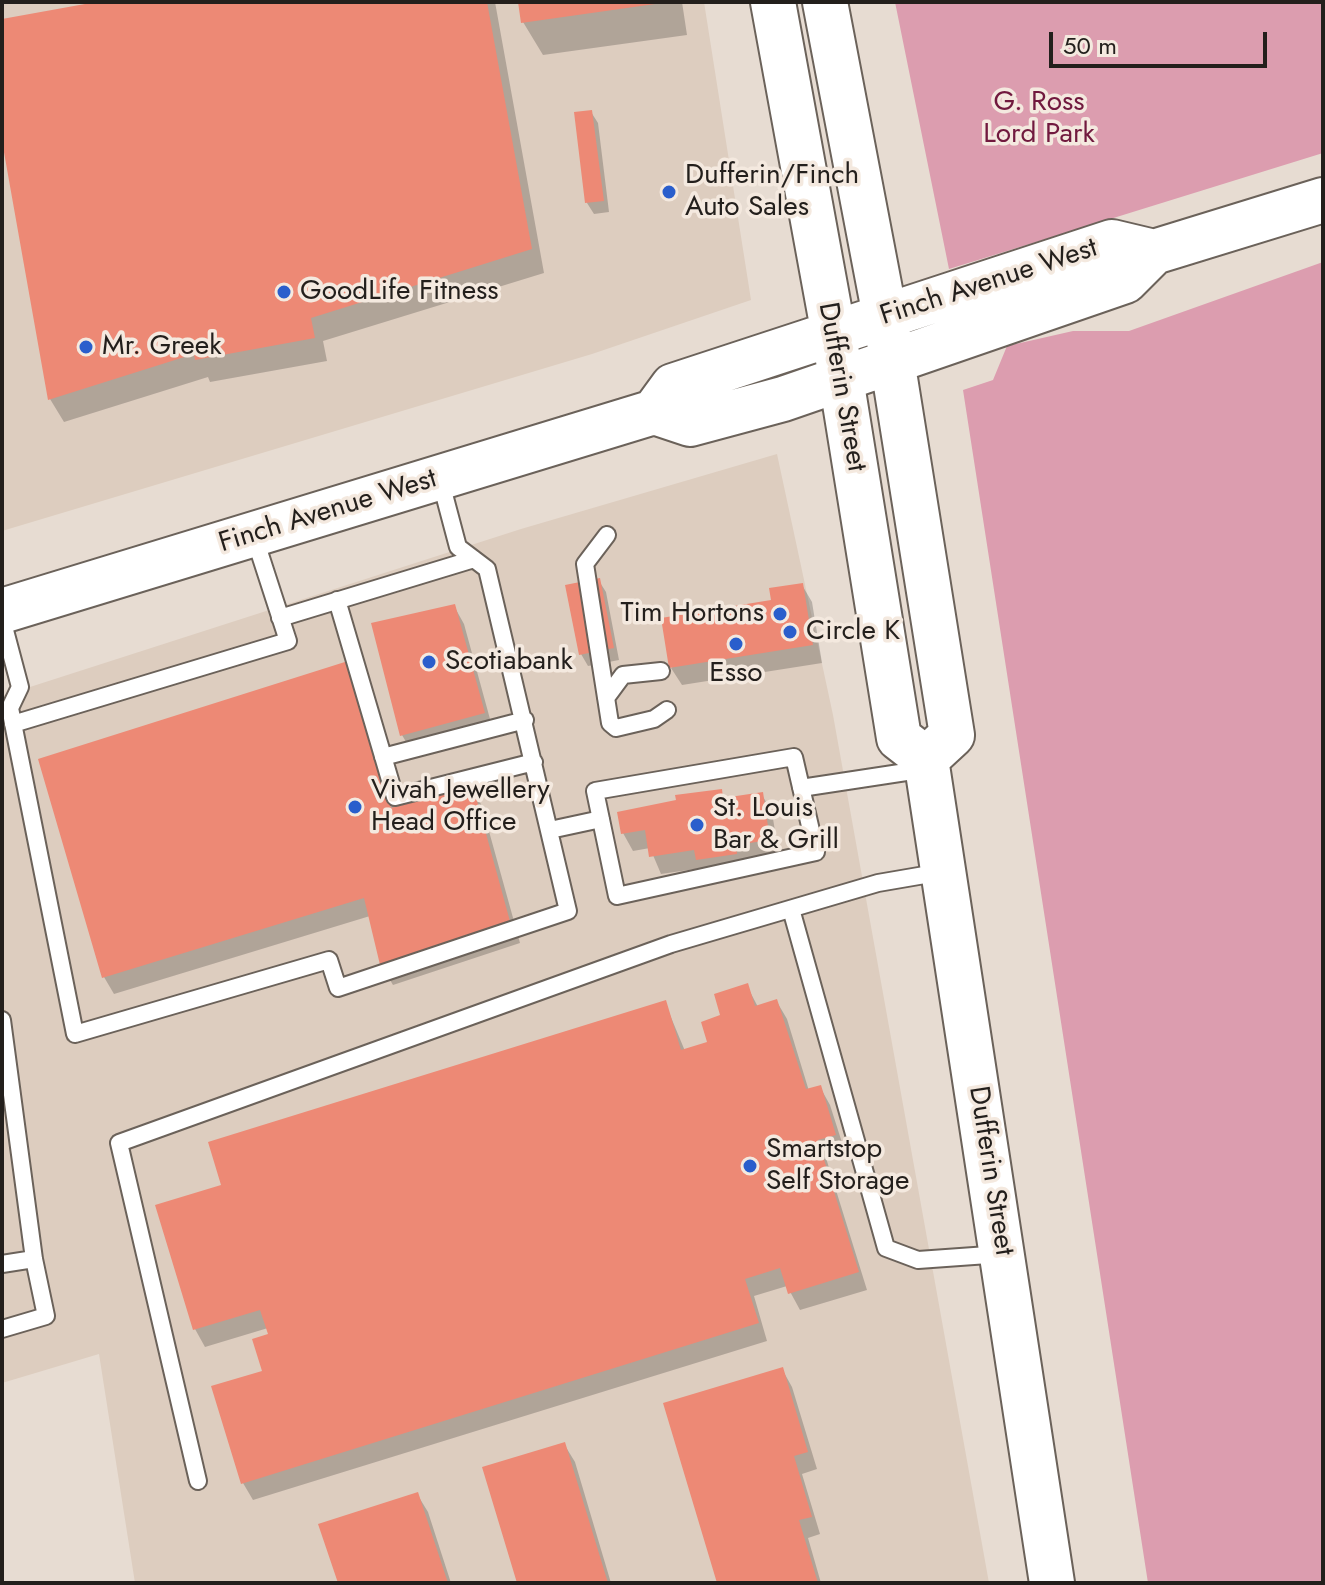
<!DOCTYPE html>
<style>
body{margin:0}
#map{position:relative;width:1325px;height:1585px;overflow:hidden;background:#e7dcd2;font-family:Jost,sans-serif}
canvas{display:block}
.frame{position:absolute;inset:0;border:4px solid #231f1c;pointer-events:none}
.scale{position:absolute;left:1049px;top:32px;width:218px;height:36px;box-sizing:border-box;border:4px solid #231f1c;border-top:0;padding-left:10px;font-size:24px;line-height:28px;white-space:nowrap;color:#231f1c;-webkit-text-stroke:6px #f4e9df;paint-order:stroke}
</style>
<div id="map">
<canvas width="1325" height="1585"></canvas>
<div class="frame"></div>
<div class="scale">50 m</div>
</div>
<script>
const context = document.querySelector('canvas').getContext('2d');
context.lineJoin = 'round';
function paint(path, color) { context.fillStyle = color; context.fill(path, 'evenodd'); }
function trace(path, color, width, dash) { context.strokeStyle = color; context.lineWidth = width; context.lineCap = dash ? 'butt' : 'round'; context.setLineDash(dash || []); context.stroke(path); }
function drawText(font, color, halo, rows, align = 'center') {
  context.font = font + ' Jost,sans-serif'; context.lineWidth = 7; context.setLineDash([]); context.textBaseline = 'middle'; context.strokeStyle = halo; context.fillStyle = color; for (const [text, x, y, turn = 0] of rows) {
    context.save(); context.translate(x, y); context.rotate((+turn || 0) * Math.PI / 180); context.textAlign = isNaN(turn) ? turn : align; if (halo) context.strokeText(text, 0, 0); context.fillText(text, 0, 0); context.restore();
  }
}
paint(new Path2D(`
 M2 2H704L751 300 592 354 2 531Z
 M777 454 833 715 989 1583H135L99 1354 2 1383V696L521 529Z`), '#ddcdbf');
paint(new Path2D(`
 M895 2H1323V153L949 269Z
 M1323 262V1583H1148L963 390 993 380 1007 346 1073 331H1129Z`), '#dc9daf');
paint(new Path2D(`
 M107 2H495L544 273 323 341 327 361 210 382 208 377 64 422 50 399 2 130V21Z
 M520 2H682L687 35 543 55 523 22Z
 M591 112 598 123 609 212 594 214 587 203Z
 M599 581 606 592 619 660 588 666 581 654Z
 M802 585 812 602 822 663 682 685 671 668Z
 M454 606 464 624 493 730 412 752 402 735Z
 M357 681 395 809 472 788 482 806 520 943 393 985 383 968 370 916 114 994 104 977Z
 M720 791 726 800 762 795 772 812 779 857 708 877 702 868 661 874 650 848 633 851 623 833Z
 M747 986 758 1007 777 1002 787 1019 809 1091 820 1087 830 1105 845 1152 826 1158 867 1290 800 1310 787 1286 754 1296 767 1341 253 1500 243 1483 270 1335 268 1328 205 1347 195 1329 157 1207 224 1186 665 1003 685 1051 710 1043 723 1016Z
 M782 1369 792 1387 817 1469 802 1474 820 1534 808 1538 821 1583H719Z
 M564 1444 575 1462 611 1583H521Z
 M417 1494 428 1512 451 1583H340Z`), '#0003');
paint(new Path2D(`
 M96 2H487L532 249 311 318 315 338 195 360 194 354 48 400 2 141V19Z
 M518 2H655V4L521 23Z
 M592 110 604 201 585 203 574 112Z
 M600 578 614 648 579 655 565 585Z
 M803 583 813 645 669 668 661 618 771 600 769 588Z
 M455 604 485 713 400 736 371 623Z
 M348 661 391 808 473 786 511 925 381 969 364 898 102 978 38 759Z
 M722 789 723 798 763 792 770 840 736 845 737 854 696 860 694 850 649 857 645 830 621 834 617 812 676 800 675 795Z
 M748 983 755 1006 777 999 806 1089 821 1085 836 1135 818 1140 859 1272 788 1294 780 1268 745 1279 759 1323 241 1484 211 1386 262 1371 252 1339 268 1334 260 1310 193 1330 155 1205 221 1185 208 1142 666 1000 681 1050 707 1042 701 1022 720 1015 714 994Z
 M783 1367 808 1452 794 1456 812 1517 799 1520 818 1583H717L663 1403Z
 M565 1442 608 1583H517L482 1467Z
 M418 1492 448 1583H338L318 1524Z`), '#ed8975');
const lane = new Path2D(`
 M607 535 585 564 610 723 616 728 654 719 667 710
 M337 600 395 797 534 762
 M280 618 474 559
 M2 619 20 687 10 708 75 1034 329 960 338 988 568 911 487 569 458 547 440 479
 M606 698 623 675 661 671
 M13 724 288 641 254 536
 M383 757 525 720
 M794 757 816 852 617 896 595 791Z
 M801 788 926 769
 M550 830 601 819
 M791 909 886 1248 918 1260 1002 1254
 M2 1020 34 1259 46 1316 2 1329
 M2 1264 34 1259
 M198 1481 119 1143 671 944 878 883 942 872`);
const secondary = new Path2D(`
 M773 2 834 335 899 738 926 759 1052 1583
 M825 2 885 316 952 735 926 759
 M654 412 673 386 1112 242 1154 252
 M2 611 654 412 690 424 783 399 1125 281 1154 252 1323 200`);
trace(lane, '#6b625a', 20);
trace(secondary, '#6b625a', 48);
trace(lane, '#fff', 16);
trace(secondary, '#fff', 44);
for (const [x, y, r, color] of [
 [669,192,8,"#2a5ecc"],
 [284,292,8,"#2a5ecc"],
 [86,347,8,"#2a5ecc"],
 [780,614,8,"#2a5ecc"],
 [790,632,8,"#2a5ecc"],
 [736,644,8,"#2a5ecc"],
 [429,662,8,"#2a5ecc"],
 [355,807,8,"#2a5ecc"],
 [697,825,8,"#2a5ecc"],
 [750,1166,8,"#2a5ecc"]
]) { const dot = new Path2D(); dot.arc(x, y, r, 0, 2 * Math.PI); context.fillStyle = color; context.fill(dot); trace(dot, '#f4e9df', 3); }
drawText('28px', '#71193e', '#f4e9df', [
 ["G. Ross",1039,103],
 ["Lord Park",1039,135]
]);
drawText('28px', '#231f1c', '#f4e9df', [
 ["Dufferin/Finch",685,176],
 ["Auto Sales",685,208],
 ["GoodLife Fitness",300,292],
 ["Mr. Greek",102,347],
 ["Tim Hortons",764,614,"right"],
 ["Circle K",806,632],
 ["Scotiabank",445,662],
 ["Esso",736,674,"center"],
 ["Vivah Jewellery",371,791],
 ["Head Office",371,823],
 ["St. Louis",713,809],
 ["Bar & Grill",713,841],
 ["Smartstop",766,1150],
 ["Self Storage",766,1182]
], 'left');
drawText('28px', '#231f1c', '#f4e9df', [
 ["Finch Avenue West",989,283,-18],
 ["Dufferin Street",841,387,80],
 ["Finch Avenue West",328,512,-17],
 ["Dufferin Street",990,1171,81]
]);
</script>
